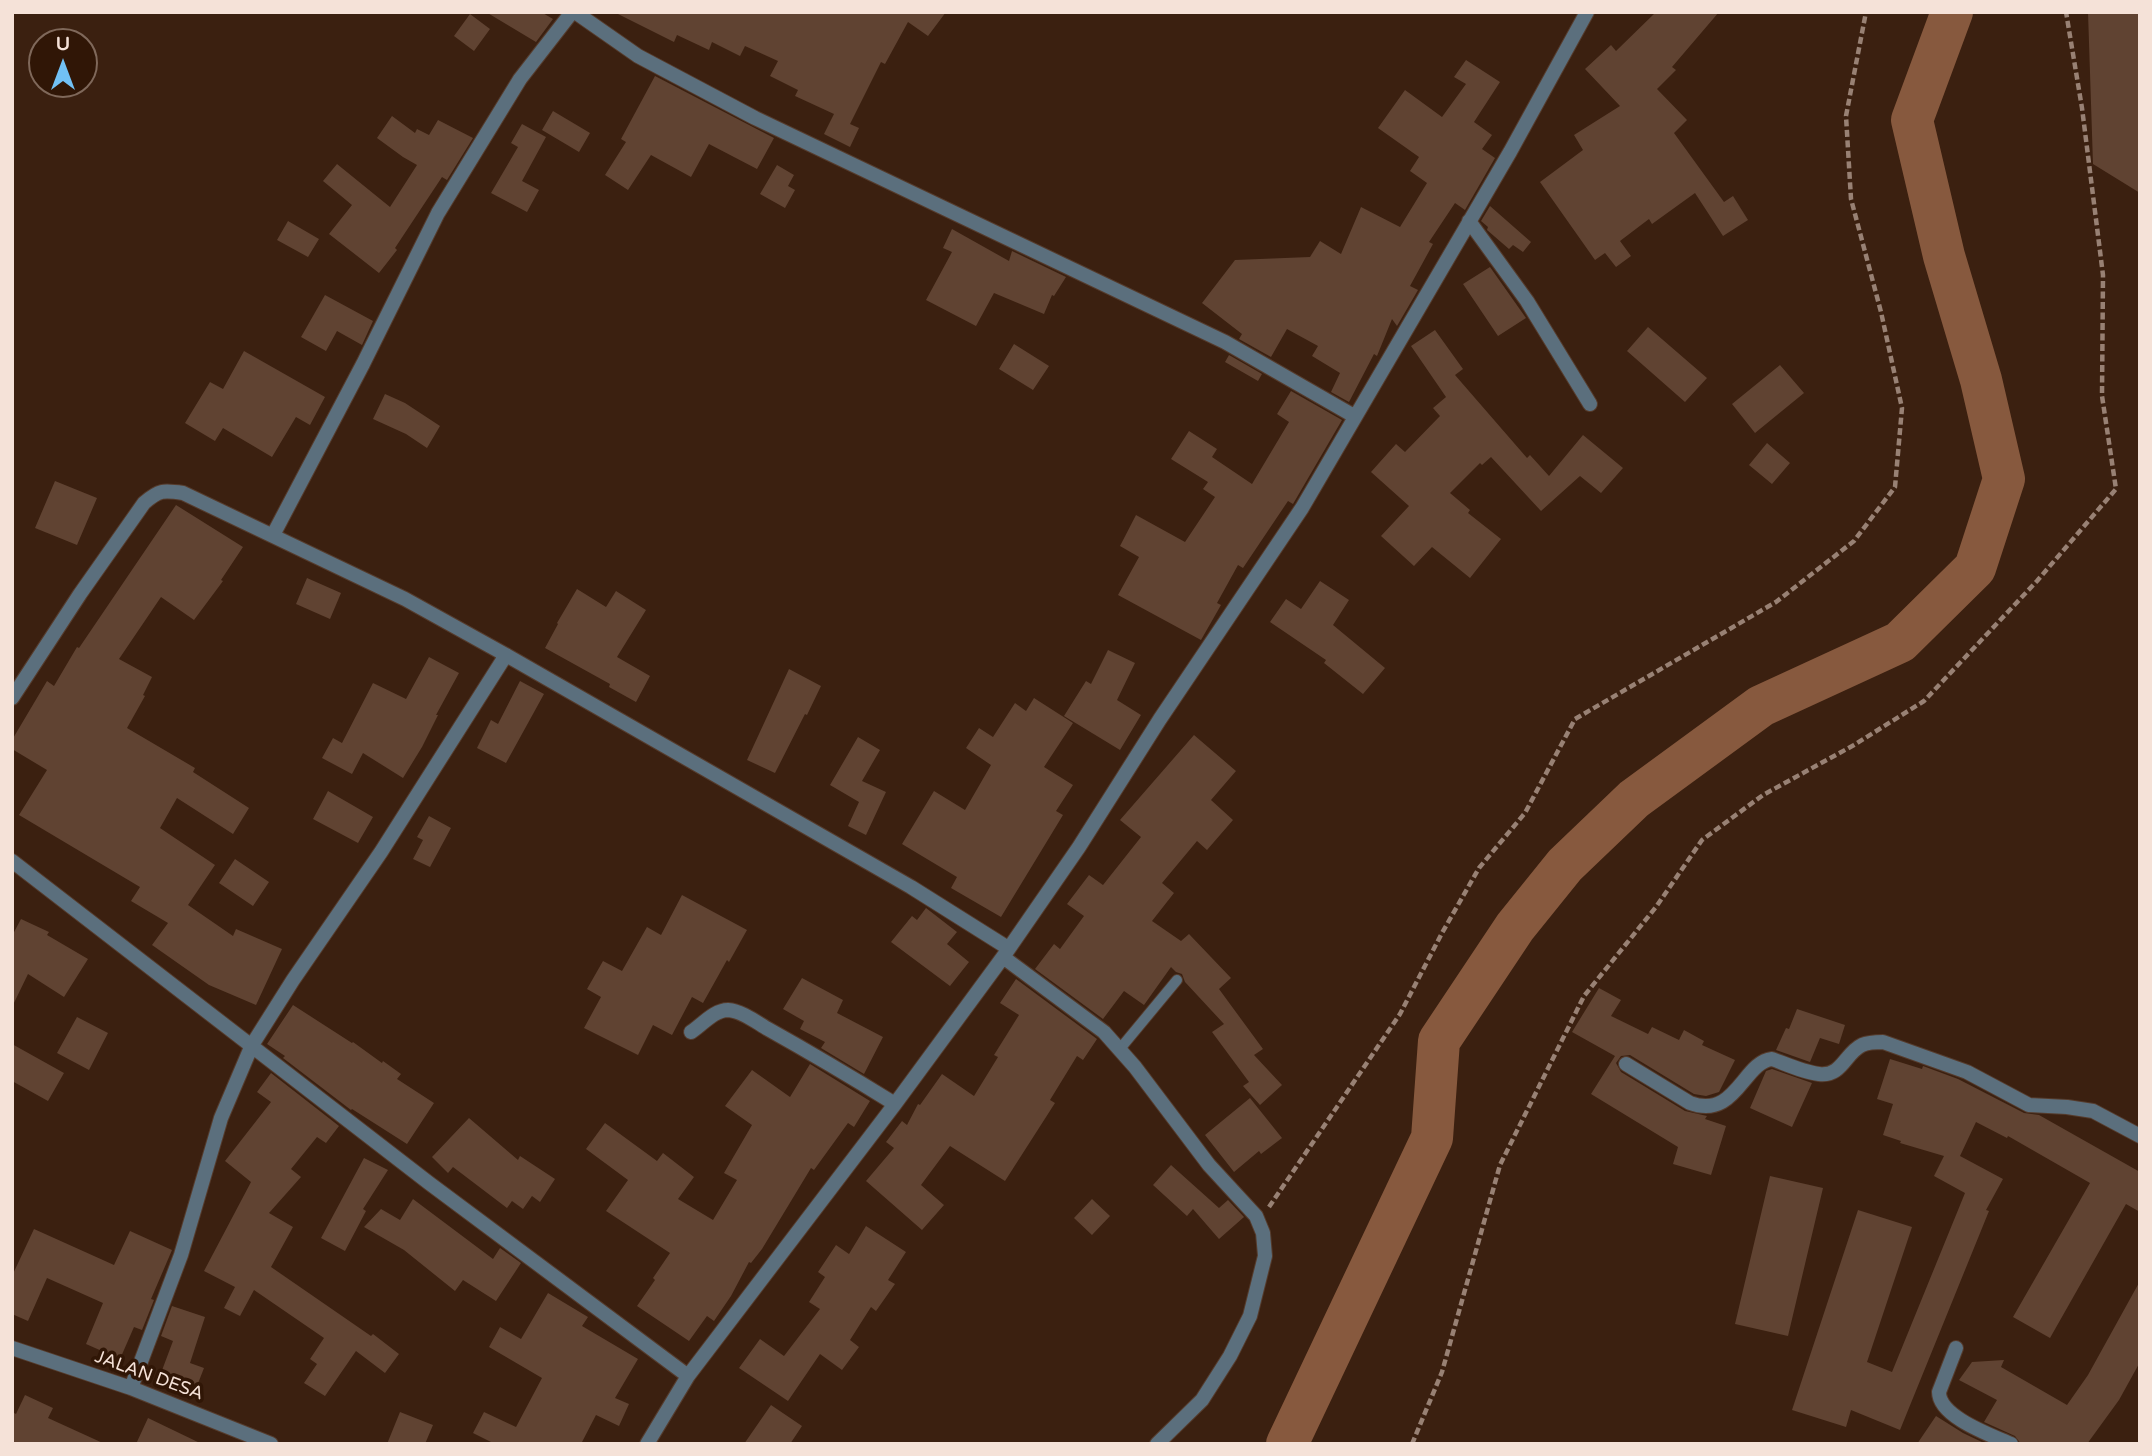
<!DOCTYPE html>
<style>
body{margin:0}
#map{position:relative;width:2152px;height:1456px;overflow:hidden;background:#3b2010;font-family:"Varela Round",sans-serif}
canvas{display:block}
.frame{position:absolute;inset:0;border:14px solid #f5e2d8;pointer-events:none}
.north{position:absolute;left:28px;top:28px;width:70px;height:70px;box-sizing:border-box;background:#301606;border:2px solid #7f685a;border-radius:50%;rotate:0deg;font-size:19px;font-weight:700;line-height:28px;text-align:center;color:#f5e2d8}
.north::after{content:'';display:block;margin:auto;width:24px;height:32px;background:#71c1f5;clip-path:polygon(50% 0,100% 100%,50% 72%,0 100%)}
</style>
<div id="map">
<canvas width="2152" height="1456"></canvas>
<div class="frame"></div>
<div class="north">U</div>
</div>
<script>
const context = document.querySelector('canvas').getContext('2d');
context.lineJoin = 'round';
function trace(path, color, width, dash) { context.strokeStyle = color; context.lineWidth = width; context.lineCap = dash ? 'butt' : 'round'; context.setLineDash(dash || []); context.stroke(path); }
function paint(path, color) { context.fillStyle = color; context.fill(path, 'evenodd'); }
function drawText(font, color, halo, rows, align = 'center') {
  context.font = font + ' "Varela Round",sans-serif'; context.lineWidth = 7; context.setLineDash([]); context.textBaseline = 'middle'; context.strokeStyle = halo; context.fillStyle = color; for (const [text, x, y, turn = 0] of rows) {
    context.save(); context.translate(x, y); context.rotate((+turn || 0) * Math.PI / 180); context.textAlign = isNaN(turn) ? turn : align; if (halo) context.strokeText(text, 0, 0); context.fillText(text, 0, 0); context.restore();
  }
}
trace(new Path2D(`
 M1287 1444 1432 1138 1439 1041 1515 927 1565 865 1634 799 1761 706 1900 642 1975 568 2004 479 1981 380 1944 256 1912 120 1952 12`), '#87593e', 42);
paint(new Path2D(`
 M486 12H541L553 19 536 42Z
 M614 12H946L928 36 908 22 885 64 881 62 850 124 859 128 850 147 824 134 834 114 795 96 798 90 770 76 778 61 745 46 740 56 712 42 709 50 677 35 674 42Z
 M1656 12H1719L1672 67 1676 70 1657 89 1687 120 1674 133 1724 202 1733 196 1748 220 1723 236 1695 193 1652 224 1649 219 1620 241 1631 256 1616 267 1605 253 1595 260 1540 182 1583 150 1574 135 1620 106 1585 69 1611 45 1616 51Z
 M2088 12H2140V193L2093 164Z
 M470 14 490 29 474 51 454 36Z
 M1466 60 1500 82 1474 122 1492 135 1482 149 1495 158 1465 210 1455 203 1429 242 1433 244 1410 286 1418 290 1397 326 1392 319 1377 356 1374 354 1349 402 1331 392 1340 373 1312 356 1318 346 1287 329 1271 357 1239 339 1242 334 1202 303 1235 260 1310 257 1320 241 1341 254 1361 207 1400 227 1427 183 1410 171 1419 157 1378 128 1405 90 1442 117 1466 84 1454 77Z
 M655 76 774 138 757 169 709 144 691 177 651 155 628 190 605 175 626 142 621 139Z
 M553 111 590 133 579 152 542 130Z
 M392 116 415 133 417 129 429 135 438 120 473 138 447 180 442 177 395 248 397 250 379 273 329 234 352 205 323 181 337 164 390 207 417 165 403 157 377 138Z
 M522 124 546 137 522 181 539 190 527 212 491 193 518 147 511 143Z
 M777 165 794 175 788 186 795 190 785 208 760 194Z
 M1490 206 1531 242 1523 252 1513 245 1509 249 1487 230 1488 227 1481 221Z
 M288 221 319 239 308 257 277 240Z
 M952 229 1009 261 1012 251 1066 277 1054 296 1052 295 1044 314 994 293 976 326 926 300 952 252 943 248Z
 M1490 267 1526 318 1498 336 1463 284Z
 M325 295 373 321 362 345 337 331 326 351 301 337Z
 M1648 327 1707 378 1685 402 1627 351Z
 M1435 330 1463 369 1455 375 1527 458 1530 455 1549 476 1583 435 1623 468 1601 493 1580 476 1541 511 1491 457 1482 465 1480 463 1450 493 1470 510 1468 513 1501 539 1470 578 1432 547 1414 566 1381 536 1409 506 1371 472 1396 444 1405 452 1440 416 1433 408 1446 397 1411 346Z
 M1014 344 1049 366 1033 390 999 369Z
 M244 351 325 397 310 425 296 417 272 457 223 428 215 441 185 423 210 382 223 389Z
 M1229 355 1262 374 1258 381 1225 362Z
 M1780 365 1804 393 1755 433 1732 404Z
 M1291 391 1342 420 1293 504 1288 501 1243 568 1238 565 1217 603 1221 605 1201 640 1118 595 1139 557 1120 546 1136 515 1185 542 1215 497 1203 489 1208 482 1171 459 1189 431 1217 449 1212 457 1252 484 1289 422 1277 414Z
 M385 394 405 403 440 426 427 448 406 434 373 419Z
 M1767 443 1790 463 1772 484 1749 465Z
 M55 481 97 498 77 545 35 528Z
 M176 505 243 547 221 580 223 581 194 620 161 597 119 659 152 677 143 695 145 696 127 728 195 768 193 772 249 808 233 834 177 798 160 828 215 865 188 905 233 936 236 929 282 949 256 1005 209 985 152 945 168 923 131 901 140 887 19 815 47 770 12 749V740L47 681 54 686 77 647 79 648Z
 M307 578 341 593 330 619 296 604Z
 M1320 581 1349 600 1333 625 1385 668 1363 694 1324 663 1326 660 1270 622 1286 599 1301 609Z
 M577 589 606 607 616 591 646 610 617 657 650 676 636 702 609 687 610 684 545 648 558 624 557 623Z
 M1108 650 1135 663 1117 700 1141 715 1120 750 1064 716 1086 681 1091 684Z
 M429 657 459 673 436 715H438L422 747 403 778 363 753 352 774 322 758 333 738 342 743 373 683 406 699Z
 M789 669 821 686 807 715 805 714 775 773 747 760Z
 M520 681 544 694 506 763 477 748 491 720 498 724Z
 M1034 698 1073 723 1044 767 1073 785 1056 811 1063 815 1001 917 951 888 957 877 902 844 934 791 965 810 991 765 966 748 979 728 993 737 1015 703 1026 711Z
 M1194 735 1236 771 1211 800 1233 820 1207 850 1197 841 1162 883 1174 893 1152 921 1181 941 1189 934 1231 978 1219 989 1263 1049 1254 1055 1282 1085 1260 1105 1243 1086 1249 1082 1212 1032 1224 1024 1185 982 1182 974 1176 972 1171 967 1144 1005 1124 991 1103 1019 1035 969 1054 944 1060 949 1084 916 1067 904 1089 875 1103 885 1141 837 1120 820Z
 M858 737 880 750 862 781 886 792 866 835 848 826 859 802 830 785Z
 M328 791 373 817 358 843 313 819Z
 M429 816 451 828 430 867 413 859 423 840 417 837Z
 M235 859 269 882 253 906 219 883Z
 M682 895 747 930 729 962 727 960 703 1003 692 997 672 1035 653 1025 638 1055 584 1028 601 997 587 989 603 961 622 971 647 927 661 935Z
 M926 908 957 932 947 944 969 962 950 986 891 942 912 916 917 920Z
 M21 919 49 932 47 935 88 959 64 997 28 974 12 1007V936Z
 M802 978 843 1000 837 1013 883 1037 864 1074 821 1048 825 1042 800 1029 804 1021 783 1009Z
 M1016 979 1097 1039 1083 1060 1077 1056 1050 1100 1055 1103 1005 1181 950 1146 921 1185 944 1205 922 1230 866 1181 894 1148 886 1142 902 1121 907 1125 918 1104 920 1105 942 1074 974 1096 998 1057 994 1055 1019 1015 1000 1003Z
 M1599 988 1621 1000 1611 1016 1648 1034 1652 1027 1679 1040 1684 1030 1704 1041 1702 1045 1735 1060 1719 1092 1706 1096 1694 1094 1630 1055 1621 1056 1616 1063 1621 1072 1685 1111 1707 1116 1705 1119 1726 1126 1711 1175 1673 1164 1678 1147 1591 1094 1615 1056 1572 1032Z
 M293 1005 352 1043 353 1042 382 1063 383 1061 401 1074 397 1079 434 1103 407 1144 352 1109 351 1110 283 1058 285 1056 267 1044Z
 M1797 1009 1845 1025 1839 1044 1820 1038 1810 1062 1776 1050 1786 1028 1789 1029Z
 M77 1017 108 1033 89 1070 57 1053Z
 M12 1044 64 1073 48 1101 12 1081Z
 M1890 1059 1922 1069 1923 1066 1958 1079 2024 1113 2039 1115 2140 1172V1212L2126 1204 2050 1338 2013 1317 2090 1183 2008 1136 2007 1138 1976 1122 1960 1156 2003 1179 1986 1210 1989 1211 1900 1430 1851 1410 1846 1427 1792 1410 1858 1210 1912 1227 1867 1362 1892 1372 1965 1193 1934 1176 1944 1156 1900 1143 1901 1141 1883 1135 1893 1104 1877 1099Z
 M810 1064 870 1101 854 1127 848 1123 814 1170 811 1168 762 1249 751 1263 749 1262 731 1296 714 1321 707 1316 689 1341 637 1306 655 1280 653 1278 670 1253 606 1211 628 1180 586 1149 605 1123 657 1161 663 1153 694 1177 678 1199 713 1220 737 1180 724 1173 752 1125 725 1106 752 1070 790 1097Z
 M1772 1069 1812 1083 1792 1127 1750 1108 1766 1071Z
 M271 1073 339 1126 326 1143 317 1137 291 1169 301 1177 269 1213 293 1227 271 1267 371 1336 373 1334 399 1354 385 1373 356 1351 325 1396 304 1383 317 1364 310 1359 324 1338 254 1290 240 1316 224 1308 235 1287 204 1271 251 1182 225 1161 271 1102 257 1092Z
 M1250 1098 1282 1138 1261 1154 1259 1151 1234 1172 1205 1135Z
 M469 1118 518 1160 520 1156 555 1179 540 1202 532 1196 523 1209 512 1201 507 1208 453 1167 448 1173 432 1157Z
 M364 1158 388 1170 363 1209 366 1211 345 1251 321 1238Z
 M1171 1165 1219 1208 1228 1200 1244 1217 1219 1239 1193 1209 1187 1216 1153 1185Z
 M1770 1176 1823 1188 1788 1336 1735 1324Z
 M413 1199 493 1259 500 1248 521 1263 496 1301 463 1280 455 1291 404 1250 364 1227 381 1209 400 1220Z
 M1092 1199 1110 1216 1092 1235 1074 1218Z
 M866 1226 906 1252 888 1280 895 1284 876 1311 871 1307 850 1340 859 1347 842 1370 820 1354 788 1401 739 1368 760 1339 784 1356 820 1309 809 1302 825 1277 818 1272 836 1245 849 1254Z
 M34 1229 114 1265 130 1231 172 1250 151 1299 154 1300 142 1330 134 1327 120 1359 86 1344 103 1303 47 1278 28 1321 12 1314V1276Z
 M2140 1281V1362L2119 1400 2087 1444H2021L2015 1436 1984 1422 1997 1400 1959 1380 1972 1362 2004 1360 2001 1367 2067 1405 2088 1375Z
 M548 1293 588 1317 582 1326 638 1359 615 1398 629 1404 619 1426 596 1415 581 1444H495L473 1433 484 1412 516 1427 542 1378 489 1347 500 1327 521 1339Z
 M172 1306 205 1317 190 1363 204 1368 197 1386 161 1373 173 1341 161 1336Z
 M25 1395 53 1408 48 1418 105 1444H12V1412L16 1414Z
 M771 1405 802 1426 790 1444H744Z
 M400 1412 433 1425 425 1444H387Z
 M1936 1416 1963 1433 1986 1444H1917Z
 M148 1418 202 1444H136Z`), '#604332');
const service = new Path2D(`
 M1119 1050 1177 980`);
const minor = new Path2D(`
 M575 12 638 56 755 118 1225 342 1354 416
 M1469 221 1527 301 1590 404
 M273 535 363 364 438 213 520 79 572 12
 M12 698 80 594 144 503C159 490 163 490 183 493L405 599 506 655 911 887 1008 948
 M12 861 429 1183 688 1376
 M1003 957 1104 1032 1135 1067 1209 1165 1256 1216 1263 1233 1265 1256 1250 1316 1230 1356 1202 1400 1157 1444
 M691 1032C702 1025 714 1010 728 1010 742 1011 756 1022 768 1029 811 1053 853 1078 895 1104
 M1626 1064 1690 1103C1736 1120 1743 1062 1772 1059 1786 1064 1803 1072 1819 1074 1842 1077 1845 1053 1862 1045 1869 1042 1876 1042 1883 1042L1967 1072 2029 1105 2067 1107 2093 1111 2140 1136
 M12 1348 131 1388 271 1444
 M1956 1348 1939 1392C1939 1417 1991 1435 2011 1444
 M131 1388 181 1255 221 1118 252 1045 293 980 381 852 506 655
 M647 1444 688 1376 895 1104 1003 957 1079 847 1160 719 1302 508 1510 152 1587 12`);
trace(service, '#553b2c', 12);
trace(minor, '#553b2c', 16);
trace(new Path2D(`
 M1269 1207 1400 1014 1442 933 1479 868 1525 813 1575 719 1776 602 1854 541 1895 487 1902 408 1881 312 1851 199 1846 116 1866 12
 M1412 1444 1442 1372 1500 1165 1584 996 1656 907 1702 840 1763 795 1854 745 1924 701 2037 581 2116 489 2102 396 2103 275 2082 108 2066 12`), '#988174', 4.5, [7, 3.5]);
trace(service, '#5b6f7d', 10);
trace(minor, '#5b6f7d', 14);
drawText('18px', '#f5e2d8', '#301606', [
 ["JALAN DESA",149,1376,20]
]);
</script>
